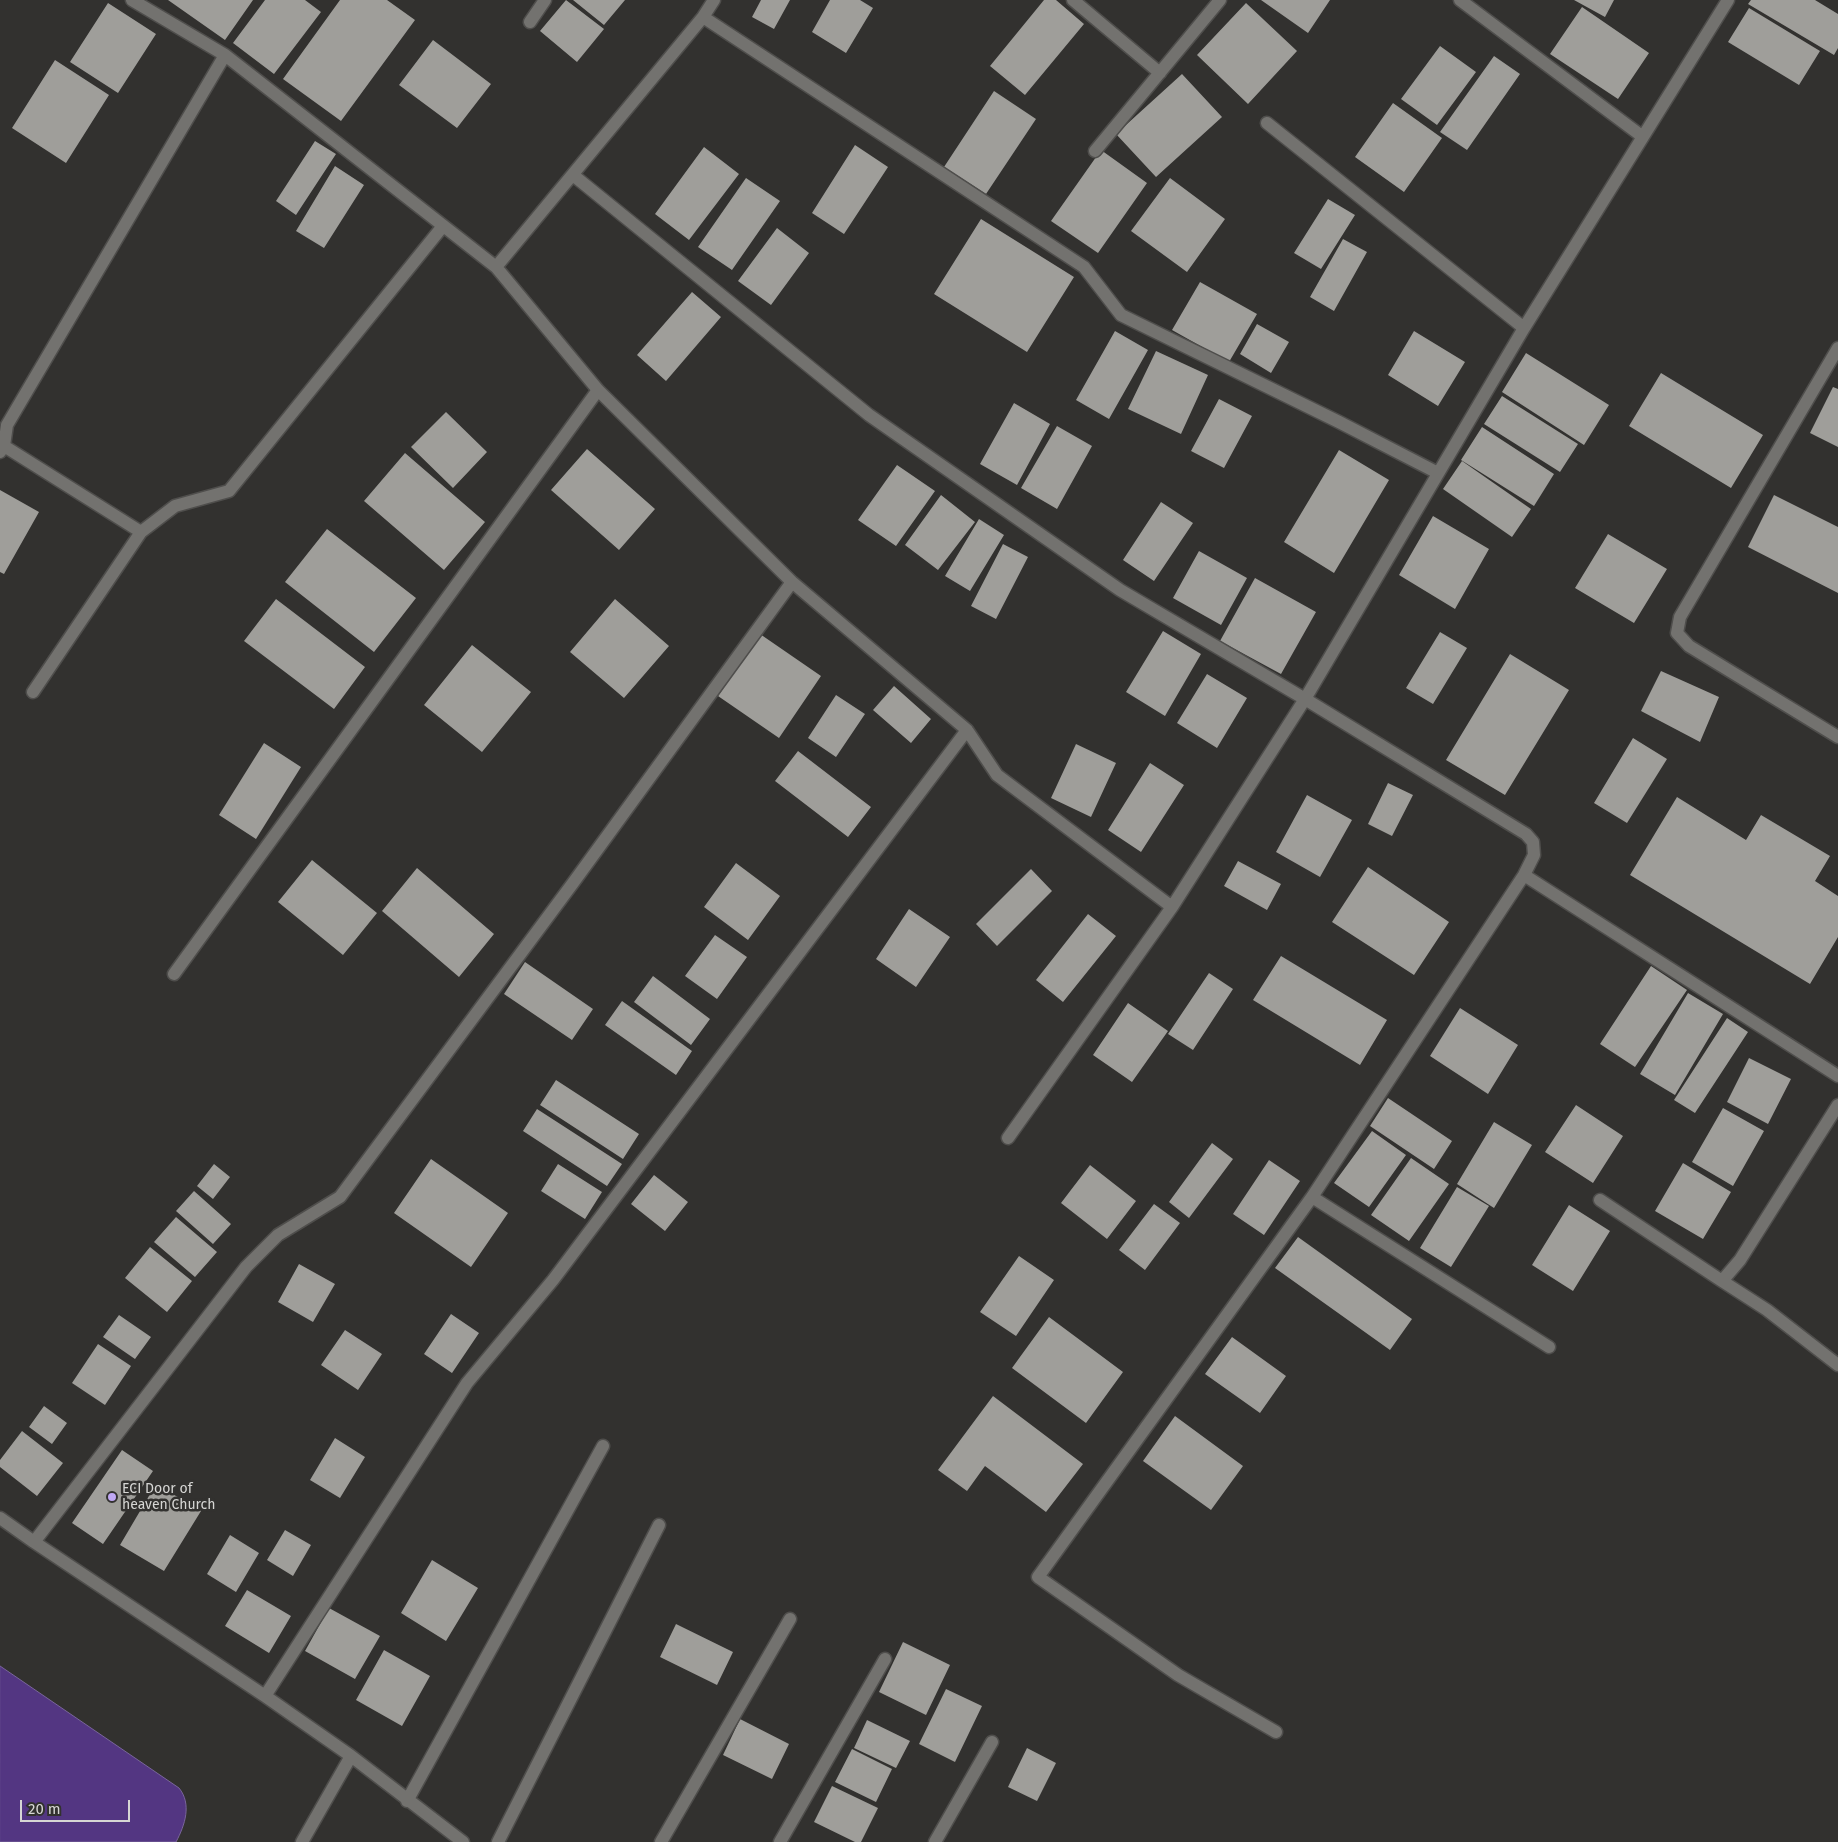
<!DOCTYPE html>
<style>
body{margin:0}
#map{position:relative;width:1838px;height:1842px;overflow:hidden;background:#32312f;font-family:"Fira Sans",sans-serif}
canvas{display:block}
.scale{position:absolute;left:20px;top:1800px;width:110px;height:22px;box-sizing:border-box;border:2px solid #d6d6d4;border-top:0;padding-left:6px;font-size:15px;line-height:18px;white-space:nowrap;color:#d6d6d4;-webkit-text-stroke:4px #32312f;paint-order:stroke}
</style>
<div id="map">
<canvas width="1838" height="1842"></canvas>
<div class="scale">20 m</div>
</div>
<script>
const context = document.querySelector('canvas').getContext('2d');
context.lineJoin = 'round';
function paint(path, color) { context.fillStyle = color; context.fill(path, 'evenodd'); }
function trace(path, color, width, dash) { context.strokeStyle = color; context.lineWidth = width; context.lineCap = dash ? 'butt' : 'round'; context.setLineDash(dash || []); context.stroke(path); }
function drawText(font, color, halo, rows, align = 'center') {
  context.font = font + ' "Fira Sans",sans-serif'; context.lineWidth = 5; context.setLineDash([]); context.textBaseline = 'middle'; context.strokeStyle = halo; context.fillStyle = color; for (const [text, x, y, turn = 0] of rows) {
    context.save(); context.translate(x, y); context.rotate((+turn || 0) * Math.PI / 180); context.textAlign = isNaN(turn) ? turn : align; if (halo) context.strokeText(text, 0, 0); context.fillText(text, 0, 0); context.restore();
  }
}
const water = new Path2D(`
 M0 1666 179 1788C192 1804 185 1825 176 1842H0Z`);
paint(water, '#533682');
trace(water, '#7a669b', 1);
paint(new Path2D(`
 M168 0H253L225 40Z
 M265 0H305L321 12 274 74 233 43Z
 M340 0H387L415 20 341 121 283 79Z
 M566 0 604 29 577 62 540 31Z
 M573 0H625L604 25Z
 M761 0H790L774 29 752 17Z
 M830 0H860L873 8 846 53 812 32Z
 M1044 0H1056L1084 24 1025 95 990 66Z
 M1261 0H1330L1308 33Z
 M1574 0H1614L1605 17Z
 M1751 0H1815L1838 14V48L1834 55 1748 4Z
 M108 3 156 34 118 93 70 62Z
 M1246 3 1297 51 1248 104 1197 55Z
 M1582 7 1649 53 1618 99 1550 54Z
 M1749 8 1820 51 1799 85 1728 42Z
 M433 40 491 84 457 128 399 85Z
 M1440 46 1476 72 1437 125 1401 99Z
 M1494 56 1520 74 1467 150 1440 132Z
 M55 60 109 95 66 163 12 128Z
 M1182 74 1222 117 1156 177 1116 134Z
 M994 91 1036 119 986 194 944 167Z
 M1393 103 1442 138 1404 192 1355 157Z
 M315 141 336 154 296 215 276 201Z
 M855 145 888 167 844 234 812 213Z
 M704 147 739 174 689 240 655 214Z
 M1101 150 1147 183 1098 253 1051 221Z
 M335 166 364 185 324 248 296 231Z
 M746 178 780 201 732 270 698 247Z
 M1170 178 1225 219 1187 272 1131 231Z
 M1328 199 1355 215 1321 269 1294 253Z
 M981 219 1074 277 1027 352 934 294Z
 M777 228 809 253 771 305 738 281Z
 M1343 239 1367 252 1334 311 1310 297Z
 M1200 282 1257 314 1229 362 1172 330Z
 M692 292 721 317 666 381 637 355Z
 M1257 324 1289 342 1271 373 1240 354Z
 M1115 331 1148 350 1109 419 1076 400Z
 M1414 331 1465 362 1438 406 1388 375Z
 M1156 351 1208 375 1181 434 1128 409Z
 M1526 353 1609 405 1584 445 1502 392Z
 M1661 373 1763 435 1731 488 1629 426Z
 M1833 387 1838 389V447L1810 433Z
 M1502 396 1578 444 1560 472 1484 424Z
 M1219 399 1252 416 1224 468 1191 451Z
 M1014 403 1050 424 1017 485 980 464Z
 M446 412 487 452 453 488 411 447Z
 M1057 426 1092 446 1057 509 1021 488Z
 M1482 427 1554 474 1534 506 1461 460Z
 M587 449 655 509 619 550 551 490Z
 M1339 450 1389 480 1334 573 1284 542Z
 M405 453 485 522 444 570 364 501Z
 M1462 461 1531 509 1512 537 1443 489Z
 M897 465 935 491 896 546 858 520Z
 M0 490 39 512 4 574 0 572Z
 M941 495 975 522 938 570 905 545Z
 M1774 495 1838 527V593L1748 547Z
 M1161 502 1193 523 1154 581 1123 560Z
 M1433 516 1489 549 1455 609 1399 575Z
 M979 519 1004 535 970 591 945 576Z
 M327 529 416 598 374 652 285 582Z
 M1608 534 1667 569 1634 623 1575 588Z
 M1003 544 1028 557 996 619 971 606Z
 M1199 551 1247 578 1221 625 1173 598Z
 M1255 578 1316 612 1281 674 1220 641Z
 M276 599 365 667 334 709 244 641Z
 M615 599 669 646 624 698 570 652Z
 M1163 631 1201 654 1165 716 1126 692Z
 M1440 632 1467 648 1433 704 1406 688Z
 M760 634 821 676 779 738 718 696Z
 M472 645 531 692 482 752 424 705Z
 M1510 654 1569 690 1505 795 1446 760Z
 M1661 671 1719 697 1700 742 1641 711Z
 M1207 674 1247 698 1217 748 1177 723Z
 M894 686 931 719 911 743 873 710Z
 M836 695 865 714 836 757 808 738Z
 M1633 738 1667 759 1627 823 1594 803Z
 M264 743 301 767 256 839 219 815Z
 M1076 744 1116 763 1091 817 1051 798Z
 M798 751 871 807 848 837 775 781Z
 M1150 763 1184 785 1141 852 1108 830Z
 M1388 783 1413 795 1392 836 1368 824Z
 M1307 795 1352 820 1320 877 1276 852Z
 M1677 797 1746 840 1761 815 1830 856 1815 881 1838 896V937L1810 984 1630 875Z
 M312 860 377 913 343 955 278 902Z
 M1238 861 1281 884 1267 910 1224 886Z
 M736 863 780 896 748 940 704 907Z
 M1368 867 1449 922 1414 975 1332 922Z
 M417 868 494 934 459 977 382 911Z
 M1031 869 1052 891 997 946 976 924Z
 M909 909 950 937 916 987 876 959Z
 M1088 914 1116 936 1063 1002 1036 980Z
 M715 935 747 957 717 999 685 976Z
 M1281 956 1387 1020 1360 1065 1253 1000Z
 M525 962 593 1009 572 1040 504 994Z
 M1651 966 1687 990 1635 1067 1600 1044Z
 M1209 973 1233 989 1193 1050 1168 1034Z
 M653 976 710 1019 691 1045 634 1002Z
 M1688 993 1723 1014 1675 1095 1640 1074Z
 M622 1001 692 1051 676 1075 605 1025Z
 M1128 1003 1168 1031 1132 1082 1093 1055Z
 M1460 1008 1518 1045 1488 1094 1430 1056Z
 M1727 1018 1748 1032 1695 1113 1674 1100Z
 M1749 1058 1791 1079 1768 1124 1727 1102Z
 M556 1080 639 1134 623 1159 540 1105Z
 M1388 1098 1452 1141 1434 1169 1370 1126Z
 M1576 1105 1623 1136 1593 1183 1545 1152Z
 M1723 1108 1764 1131 1733 1186 1692 1162Z
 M537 1109 622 1164 607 1186 523 1131Z
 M1494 1122 1532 1145 1494 1208 1457 1184Z
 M1372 1131 1406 1155 1369 1207 1334 1183Z
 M1212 1143 1233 1159 1189 1218 1169 1202Z
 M1411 1158 1449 1184 1409 1241 1371 1215Z
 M431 1159 508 1213 471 1267 394 1213Z
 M1269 1160 1300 1181 1264 1235 1233 1214Z
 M1683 1163 1731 1192 1703 1239 1655 1211Z
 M214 1164 230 1177 213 1199 197 1186Z
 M558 1164 602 1192 585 1219 541 1191Z
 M1090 1165 1136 1201 1107 1239 1061 1203Z
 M654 1175 688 1202 665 1231 631 1204Z
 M1457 1187 1489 1206 1451 1267 1420 1248Z
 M194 1191 231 1224 213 1244 176 1211Z
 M1154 1204 1180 1223 1145 1270 1119 1250Z
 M1569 1205 1610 1231 1573 1291 1532 1265Z
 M176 1217 217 1252 195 1277 154 1242Z
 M1298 1237 1412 1319 1390 1350 1275 1268Z
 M150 1247 192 1281 167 1312 125 1278Z
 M1019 1256 1054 1280 1016 1336 980 1312Z
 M299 1264 335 1284 313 1322 278 1302Z
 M451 1314 479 1333 452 1373 424 1354Z
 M119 1315 151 1337 135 1359 103 1337Z
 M1049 1317 1123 1372 1086 1423 1012 1368Z
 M345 1330 382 1354 358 1390 321 1365Z
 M1232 1337 1286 1376 1260 1413 1205 1374Z
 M98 1344 131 1366 105 1405 72 1383Z
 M993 1396 1083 1464 1046 1512 985 1466 967 1491 938 1470Z
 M44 1406 67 1423 52 1444 29 1427Z
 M1175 1416 1243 1466 1211 1510 1143 1461Z
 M22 1431 63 1463 37 1496 0 1467V1460Z
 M335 1438 365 1457 340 1498 310 1480Z
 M122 1450 153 1471 103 1544 72 1523Z
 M156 1484 201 1511 164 1571 120 1545Z
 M285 1530 311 1545 293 1576 267 1560Z
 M230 1535 259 1553 236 1592 207 1574Z
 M432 1560 478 1588 446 1641 401 1613Z
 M247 1590 291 1616 269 1653 225 1626Z
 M329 1608 380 1636 355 1679 305 1651Z
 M676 1624 733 1652 717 1685 660 1657Z
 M903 1642 950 1665 926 1715 879 1692Z
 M384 1650 430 1676 402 1726 356 1700Z
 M946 1689 982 1706 955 1762 919 1744Z
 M740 1719 789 1744 772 1779 723 1755Z
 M867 1720 910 1741 896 1768 854 1748Z
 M1027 1748 1056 1763 1037 1801 1008 1787Z
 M852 1749 892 1769 876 1802 835 1782Z
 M832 1786 878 1808 861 1842H855L814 1822Z`), '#9f9e9a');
const minor = new Path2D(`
 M132 0 225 55 496 267 598 390 792 582 967 730 997 775 1172 907
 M1073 0 1160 73
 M1460 0 1643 137
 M703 17 1084 267 1121 315 1339 422 1438 473
 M530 22 545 0
 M1267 123 1524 328
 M1095 151 1220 0
 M573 175 869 415 1120 590 1305 699 1526 834 1533 842 1534 855 1524 875 1312 1197 1038 1577 1178 1675 1276 1732
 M496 267 703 17 714 0
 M1838 348 1680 617 1677 633 1689 646 1838 737
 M4 446 141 532
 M0 452 4 446 7 425 225 55
 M33 692 141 532 175 506 229 491 443 226
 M1524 875 1838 1076
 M174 974 598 390
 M1838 1105 1740 1260 1722 1281 1767 1310 1838 1365
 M1008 1138 1172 907 1305 699 1524 328 1728 0
 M1312 1197 1549 1347
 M1600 1200 1722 1281
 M0 1518 34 1542
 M265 1696 467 1383 553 1280 967 730
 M407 1801 603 1446
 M302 1842 351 1756
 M463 1842 351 1756 265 1696 34 1542 246 1267 278 1235 340 1197 573 883 792 582
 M498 1842 659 1525
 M661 1842 790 1619
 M780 1842 885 1659
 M935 1842 992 1742`);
trace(minor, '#4f4e4c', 15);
trace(minor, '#73726f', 12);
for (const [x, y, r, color] of [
 [112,1497,5,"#c0a8f4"]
]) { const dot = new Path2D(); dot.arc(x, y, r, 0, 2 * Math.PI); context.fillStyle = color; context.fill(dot); trace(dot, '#32312f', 2); }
drawText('14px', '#d6d6d4', '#32312f', [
 ["ECI Door of",122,1489],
 ["heaven Church",122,1505]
], 'left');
</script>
